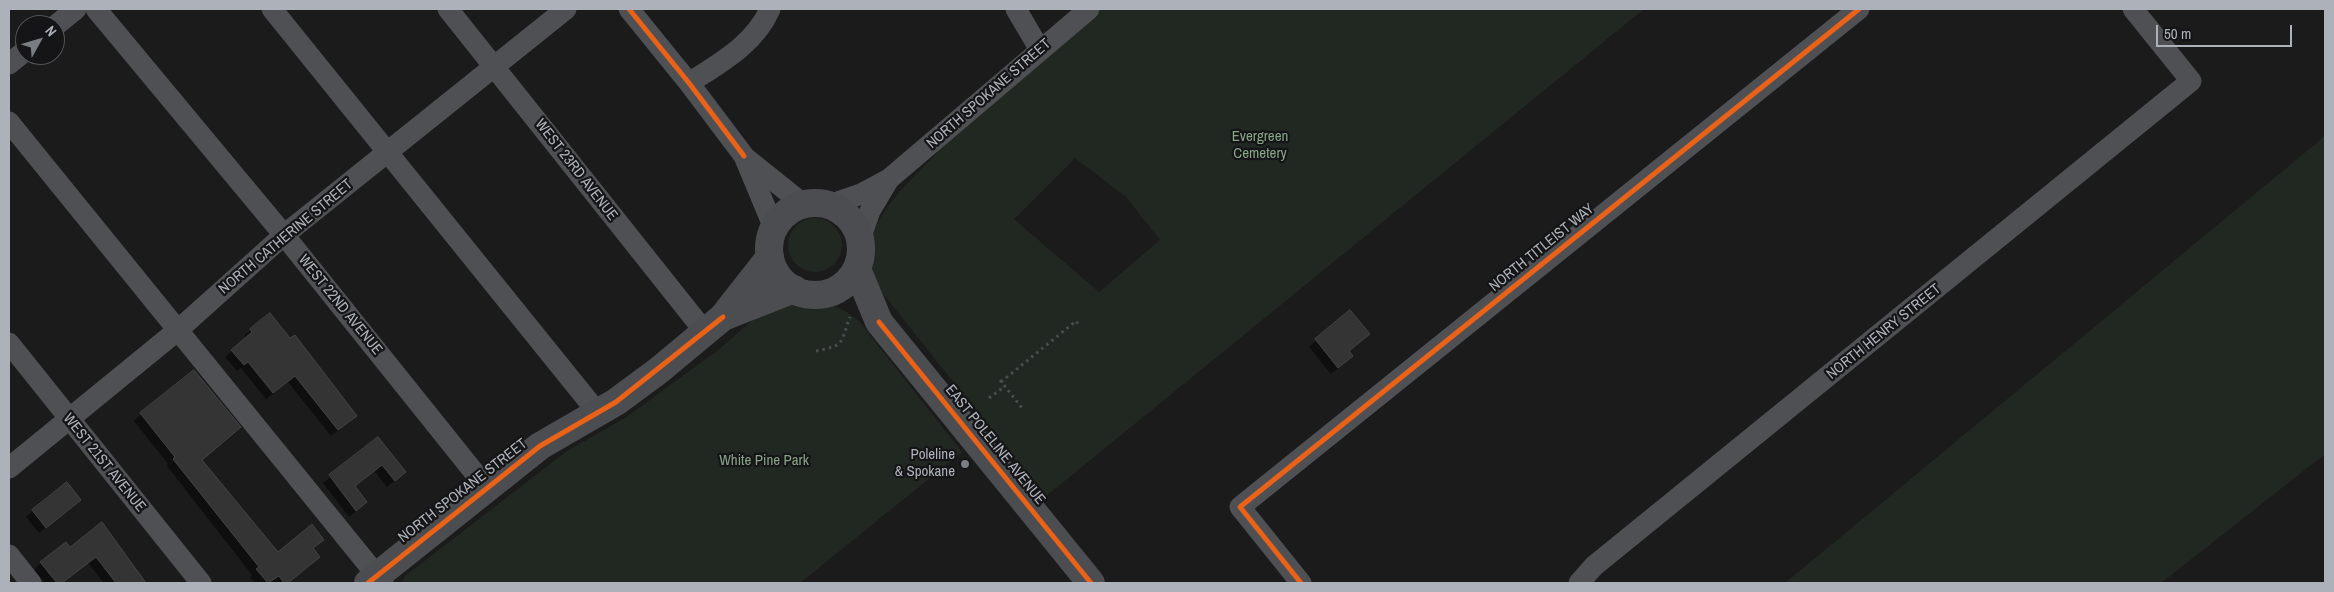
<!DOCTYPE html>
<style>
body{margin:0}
#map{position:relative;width:2334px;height:592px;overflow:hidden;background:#1b1b1b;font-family:"Archivo Narrow",sans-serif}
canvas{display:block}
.frame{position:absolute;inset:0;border:10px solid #adb2ba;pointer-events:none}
.north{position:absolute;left:15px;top:15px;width:50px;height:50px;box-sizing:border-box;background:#151517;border:1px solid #525458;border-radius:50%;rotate:51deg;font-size:14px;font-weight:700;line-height:20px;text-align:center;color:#adb2ba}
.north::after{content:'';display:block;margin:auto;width:18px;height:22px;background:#7a7d82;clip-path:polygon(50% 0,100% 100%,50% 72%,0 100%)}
.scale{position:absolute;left:2156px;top:25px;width:136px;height:22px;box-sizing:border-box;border:2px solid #adb2ba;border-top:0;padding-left:6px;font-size:15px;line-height:18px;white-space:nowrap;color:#adb2ba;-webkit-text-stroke:4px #151517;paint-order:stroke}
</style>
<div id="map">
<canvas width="2334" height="592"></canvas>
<div class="frame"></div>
<div class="north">N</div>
<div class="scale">50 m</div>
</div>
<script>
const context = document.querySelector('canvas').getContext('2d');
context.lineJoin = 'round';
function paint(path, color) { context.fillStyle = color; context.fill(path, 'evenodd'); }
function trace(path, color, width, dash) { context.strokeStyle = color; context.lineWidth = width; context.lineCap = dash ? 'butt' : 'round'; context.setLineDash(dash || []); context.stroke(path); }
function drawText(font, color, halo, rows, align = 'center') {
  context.font = font + ' "Archivo Narrow",sans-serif'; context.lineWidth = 4.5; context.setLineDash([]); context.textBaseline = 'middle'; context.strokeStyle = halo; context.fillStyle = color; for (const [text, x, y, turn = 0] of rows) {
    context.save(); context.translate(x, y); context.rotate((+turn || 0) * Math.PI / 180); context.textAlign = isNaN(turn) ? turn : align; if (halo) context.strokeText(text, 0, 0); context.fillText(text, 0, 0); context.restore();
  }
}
paint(new Path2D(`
 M1089 9H1644L1045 497 876 285C850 230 904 188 938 152L931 144ZM1075 158 1126 197 1160 240 1099 292 1014 219Z
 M2325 136V454L2161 583H1785Z
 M788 245a27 27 0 1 1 54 0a27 27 0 1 1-54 0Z
 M799 298C822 300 841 306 859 321L962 452 800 583H402L405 576 567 451 625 418 717 351 755 318Z`), '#212822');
paint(new Path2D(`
 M1350 312 1348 352 1344 363 1331 374 1309 347Z
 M251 330 356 416 331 436 288 382 266 399 241 368 237 371 225 357 246 339 244 336Z
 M141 414 201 460 278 553 322 540 312 549 319 557 288 583H255L250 577 252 575 167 466 168 464 134 421Z
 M378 439 397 479 387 487 374 471 354 487 366 502 349 517 323 483Z
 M73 507 39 533 26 517 33 510Z
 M102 524 144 583H104L88 563 62 583H45L34 570 41 563 69 549Z`), '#0007');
const building = new Path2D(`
 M1350 310 1370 334 1349 351 1353 356 1338 368 1315 339Z
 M270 313 290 338 295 335 357 416 338 430 295 376 273 393 248 362 244 365 231 350 252 332 250 329Z
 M194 370 241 427 202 460 278 552 312 524 324 540 313 548 320 557 288 583H284L279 576 268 583 256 569 259 567 173 459 175 457 140 413Z
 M378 437 406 472 395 481 382 465 355 486 367 502 356 511 329 475Z
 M67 482 81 500 46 528 32 510Z
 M102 522 146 583H116L96 557 62 583H57L40 562 66 542 70 547Z`);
paint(building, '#343435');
trace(building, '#434447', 1);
trace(new Path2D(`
 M816 351C847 345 840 342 850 317
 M1000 380 1022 408
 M1001 382 1076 321 1080 327
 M989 398 1005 386`), '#4b4c4f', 3, [2.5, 4]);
trace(new Path2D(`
 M96 9 284 235 486 487
 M272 9 598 413
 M448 9 705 332
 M629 9 689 83 744 156 774 228
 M1016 9 1040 50
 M55 26 76 9
 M9 64 25 51
 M689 83C720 63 755 44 770 9
 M9 122 383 583
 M747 159 803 204
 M829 205 861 194 889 179 1089 9
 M860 239 870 211 889 179
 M9 343 201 583
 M9 468 178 330 284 235 566 9
 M9 555 31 583
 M1301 583 1240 507 1859 9
 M1579 583 1594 566 2191 81 2133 9`), '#4f5054', 21);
trace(new Path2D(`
 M769 249a46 46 0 1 1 92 0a46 46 0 1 1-92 0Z
 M857 269 879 322 1091 583
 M723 317 794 289
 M368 583 540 446 616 402 658 371 723 317 770 257`), '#4c4d50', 28);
trace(new Path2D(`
 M629 9 689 83 744 156
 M879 322 1091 583
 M368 583 540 446 616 402 723 317
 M1301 583 1240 507 1859 9`), '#ea6118', 5);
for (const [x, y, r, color] of [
 [965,464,5,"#7a7d82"]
]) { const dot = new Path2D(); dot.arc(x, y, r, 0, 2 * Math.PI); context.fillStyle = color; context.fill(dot); trace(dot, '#151517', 2); }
drawText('15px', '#adb2ba', '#151517', [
 ["NORTH SPOKANE STREET",989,94,-41],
 ["WEST 23RD AVENUE",576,170,52],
 ["NORTH CATHERINE STREET",286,237,-40],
 ["NORTH TITLEIST WAY",1542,248,-39],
 ["WEST 22ND AVENUE",340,305,51],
 ["NORTH HENRY STREET",1884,332,-39],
 ["EAST POLELINE AVENUE",995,445,51],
 ["WEST 21ST AVENUE",104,463,51],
 ["NORTH SPOKANE STREET",463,491,-38]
]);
drawText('15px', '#86a486', '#151517', [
 ["Evergreen",1260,137],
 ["Cemetery",1260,154],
 ["White Pine Park",764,461]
]);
drawText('15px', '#adb2ba', '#151517', [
 ["Poleline",955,455],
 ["& Spokane",955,472]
], 'right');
</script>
